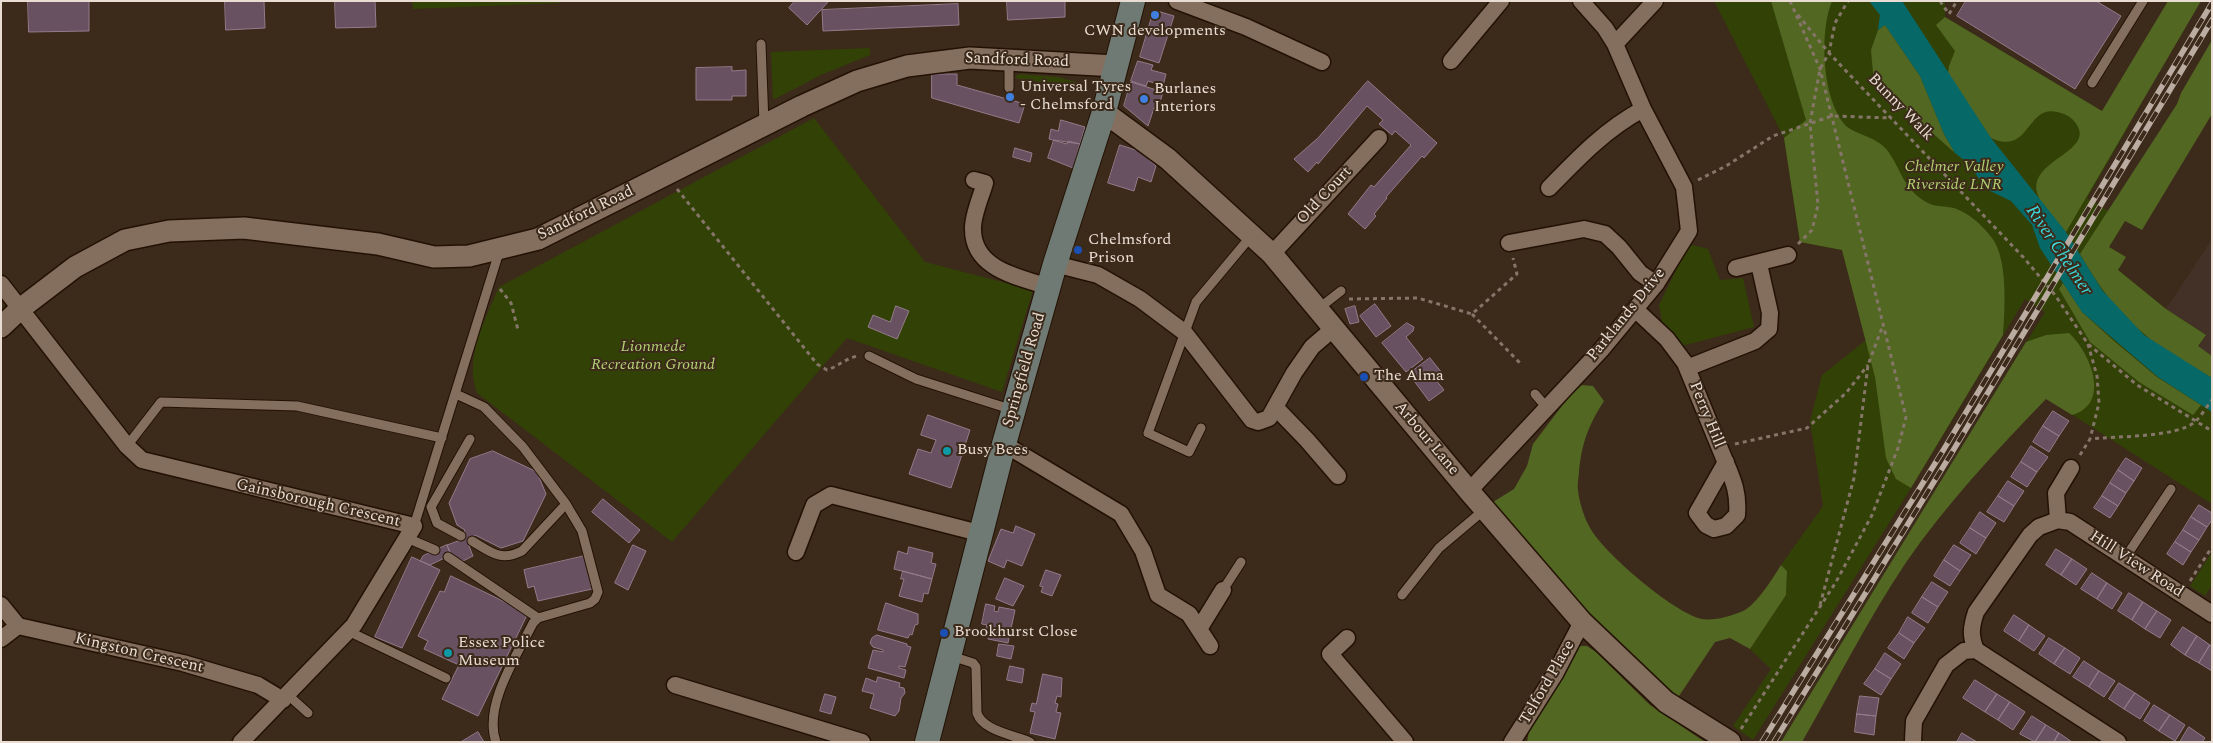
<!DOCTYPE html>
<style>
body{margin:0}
#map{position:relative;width:2213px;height:743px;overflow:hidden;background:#3c2a1b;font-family:Spectral,serif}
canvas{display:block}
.frame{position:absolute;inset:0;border:2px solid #e9ddd3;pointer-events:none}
</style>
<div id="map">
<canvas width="2213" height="743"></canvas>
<div class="frame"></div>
</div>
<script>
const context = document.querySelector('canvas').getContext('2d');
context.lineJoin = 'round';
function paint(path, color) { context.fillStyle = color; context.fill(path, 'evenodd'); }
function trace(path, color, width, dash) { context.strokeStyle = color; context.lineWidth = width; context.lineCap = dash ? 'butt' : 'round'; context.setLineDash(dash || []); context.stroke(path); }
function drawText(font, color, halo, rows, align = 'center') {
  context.font = font + ' Spectral,serif'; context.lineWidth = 4; context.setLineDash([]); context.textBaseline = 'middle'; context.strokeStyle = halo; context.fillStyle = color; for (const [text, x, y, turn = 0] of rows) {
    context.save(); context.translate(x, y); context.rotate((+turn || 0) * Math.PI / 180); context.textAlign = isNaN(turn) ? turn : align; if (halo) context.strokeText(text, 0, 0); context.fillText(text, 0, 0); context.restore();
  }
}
paint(new Path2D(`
 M2212 239V356L2198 347 2206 335 2166 309Z`), '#433128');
paint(new Path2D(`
 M412 1H559V3L413 9Z
 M1714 1H1945V17L2128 127 2087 198 2125 221 2109 247 2126 257 2118 270 2166 309 2206 335 2198 347 2212 356V504L2007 373 2045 312 2025 299 1911 488 1753 740 1733 726 1771 669 1750 649 1786 595 1787 571 1781 565 1823 506 1810 421 1822 375 1866 340 1842 250 1800 242 1784 138Z
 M870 48V55L821 75 773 100 771 52Z
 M1019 74 1058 77 1086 85V89L1014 78Z
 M814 118 925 262 1033 290 1002 392 847 338 672 542 477 393C464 358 485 320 499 287Z
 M1689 244 1708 249 1720 280 1743 278 1754 327 1682 346 1662 322 1659 305Z
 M2212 552V585L2205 596 2190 586Z`), '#324206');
paint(new Path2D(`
 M1771 1H1832C1819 32 1822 99 1845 125 1855 135 1874 135 1887 150 1902 170 1903 190 1928 203 1935 207 1946 206 1954 208 1969 213 1982 225 1992 238 2008 259 2005 309 2003 335L1911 488 1896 479 1886 458 1875 377 1842 250 1800 242 1784 138 1806 120Z
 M2168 1H2201L2066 232C2057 221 2040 207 2037 192 2029 159 2100 151 2074 121 2070 116 2063 113 2057 112 2026 105 2030 156 1991 138L1948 74 1949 66 1955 51 1936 25 1945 17 2102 111Z
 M1885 25 1920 76 1944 134 1955 153 1887 93 1873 73 1871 50 1878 30Z
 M2212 40V114L2142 230 2125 221 2109 247 2126 257 2118 270 2166 309 2206 335 2198 346 2212 356V378C2189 363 2163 351 2143 333 2117 312 2097 284 2080 254L2177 104 2181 93Z
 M2063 283 2082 312 2114 341 2157 377 2201 405 2193 415 2139 382 2090 342 2059 289Z
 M2069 333C2090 352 2112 404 2072 415L2046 399C1996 451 1946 504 1905 564 1867 621 1836 683 1802 742H1781L2026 342 2046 335Z
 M1582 385 1593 386 1604 401C1588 426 1582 443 1579 471 1579 477 1577 484 1578 490 1579 501 1584 517 1589 526 1602 552 1674 613 1702 619 1714 621 1732 616 1743 611 1756 605 1773 578 1781 565L1787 571 1786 595 1750 649 1730 638 1715 642 1677 699 1592 618 1493 502 1514 489 1527 466 1533 444 1571 394Z
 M1581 646H1587L1596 652 1650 705 1705 742H1527L1529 731 1564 676 1577 648Z`), '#526722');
paint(new Path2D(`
 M1869 1H1902L1991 138 2066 232 2102 290 2144 335 2212 378V412L2158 377 2082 312 2040 248 2032 225 2011 201 1986 189 1969 164 1955 153 1944 134 1920 76 1885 25 1878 30 1880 15Z`), '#076868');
const building = new Path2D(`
 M28 1H89V31L29 32Z
 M225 1H264L265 28 226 30Z
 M335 1H375L376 27 336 28Z
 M795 1H829L807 25 789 8Z
 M1007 1H1065V17L1008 20Z
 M1966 1H2096L2121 16 2075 89 1957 16Z
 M958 4 959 25 823 31 822 10Z
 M1154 10 1174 16 1159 63 1140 57Z
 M1138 61 1153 65 1151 70 1166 74 1163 86 1148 81 1146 86 1131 81Z
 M732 67V71L746 70V96H732V100H696V68Z
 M932 74H957V85L1025 104 1019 123 932 98Z
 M1368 81 1437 143 1424 158 1422 156 1386 197 1387 198 1374 214 1376 216 1365 229 1348 214 1371 185 1374 187 1411 145 1395 131 1392 135 1379 124 1383 120 1367 106 1318 164 1317 162 1308 172 1294 159 1318 138Z
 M1131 82 1163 92 1158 109 1154 108 1148 126 1124 106Z
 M1061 120 1085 127 1080 144 1068 141 1067 144 1049 139 1051 129 1058 131Z
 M1054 140 1080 144 1073 168 1048 158Z
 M1120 145 1139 151 1156 166 1151 182 1138 177 1134 191 1108 183Z
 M1015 148 1032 153 1030 162 1013 157Z
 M1375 304 1391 326 1376 337 1360 316Z
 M896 306 909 311 897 339 868 327 873 315 890 322Z
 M1355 306 1359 322 1350 324 1345 309Z
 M1407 323 1414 327 1413 331 1406 337 1423 359 1406 372 1382 343Z
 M1430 358 1442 373 1435 379 1444 390 1429 401 1409 374Z
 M2053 411 2069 421 2059 436 2043 426Z
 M928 415 970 430 951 488 909 474 918 449 931 453 936 440 921 435Z
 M2043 426 2059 436 2049 452 2033 442Z
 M2031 446 2048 457 2037 472 2021 462Z
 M493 451 537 472 546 494 523 541 501 548 475 535 469 546 473 556 463 561 451 555 447 545 458 541 465 530 457 525 449 503 470 459Z
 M2126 458 2142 468 2134 481 2118 470Z
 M2021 462 2037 472 2027 487 2011 477Z
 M2118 470 2134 481 2126 493 2110 483Z
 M2008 481 2024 491 2014 506 1998 496Z
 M2110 483 2126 493 2118 506 2102 496Z
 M1998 496 2014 506 2004 522 1987 512Z
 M2102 496 2118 506 2110 518 2094 508Z
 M603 499 640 530 629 543 592 512Z
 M2199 505 2212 513V520L2207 527 2191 517Z
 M1980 512 1996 523 1986 538 1970 528Z
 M2191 517 2207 527 2199 540 2183 530Z
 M1016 526 1035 534 1022 566 1007 560 1004 568 988 561 1001 529 1013 533Z
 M1970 528 1986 538 1976 554 1960 543Z
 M2183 530 2199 540 2191 552 2175 542Z
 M2175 542 2191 552 2183 565 2167 554Z
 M447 545 451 555 430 565 420 561 423 556Z
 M633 545 646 551 628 590 615 583Z
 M1954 545 1971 555 1960 571 1944 560Z
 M909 547 933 553 931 563 936 564 932 579 894 569 898 551 907 554Z
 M2056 549 2072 559 2061 575 2046 565Z
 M585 556 592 589 538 601 534 586 528 588 524 570Z
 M412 557 440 570 402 648 375 637Z
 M2072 559 2087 569 2076 585 2061 575Z
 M1944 560 1960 571 1950 586 1934 576Z
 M1046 570 1061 575 1052 596 1041 592 1043 587 1040 586Z
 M903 571 932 579 928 594 924 593 922 602 899 596 904 579H901Z
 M2092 573 2107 583 2097 599 2081 589Z
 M451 576 528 613 478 716 442 699 459 665 424 649 428 641 418 636 440 591 444 592Z
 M1005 578 1024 586 1013 606 996 599Z
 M1932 582 1948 592 1938 607 1922 597Z
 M2107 583 2122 593 2112 609 2097 599Z
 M2129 593 2143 602 2132 620 2118 611Z
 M1922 597 1938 607 1928 623 1912 613Z
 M2143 602 2157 611 2145 629 2132 620Z
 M886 603 918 614V624L915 625 912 635 910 634 908 638 878 630Z
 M986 604 995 606 994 611 998 612 999 607 1015 610 1008 643 988 639 989 634 985 633 987 625 982 624Z
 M2157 611 2171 620 2160 638 2145 629Z
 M2014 615 2029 625 2019 641 2004 631Z
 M1908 617 1925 628 1914 643 1899 633Z
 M2029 625 2045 636 2034 651 2019 641Z
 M2183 627 2197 636 2185 655 2171 645Z
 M1899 633 1914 643 1904 659 1888 648Z
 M877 635 907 644V646L911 647 905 667 899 666V668L906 670 904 678 868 668 873 650 883 652V650L873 647 870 643 872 638Z
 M2197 636 2210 645 2199 663 2185 655Z
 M2049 638 2065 648 2054 664 2039 654Z
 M999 644 1014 646 1011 659 997 656Z
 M2210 645 2212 646V671L2199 663Z
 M2065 648 2080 658 2070 674 2054 664Z
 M1885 653 1901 664 1891 679 1875 669Z
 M2084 661 2099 671 2089 687 2073 677Z
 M1010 666 1024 669 1022 683 1007 680Z
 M1875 669 1891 679 1881 695 1864 684Z
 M2099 671 2115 681 2104 697 2089 687Z
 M1043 674 1062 678 1061 697 1057 696 1055 703 1058 704 1056 712 1061 713 1055 739 1030 733 1035 712 1030 711 1032 703 1036 704Z
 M878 677 900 683 899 687 904 688 905 693 901 698 899 711 895 716 870 708 874 694 862 691 866 678 876 682Z
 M1975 680 1997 694 1985 712 1963 698Z
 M2119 683 2135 693 2124 709 2109 699Z
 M2135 693 2150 703 2140 719 2124 709Z
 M825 694 836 697 831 714 820 711Z
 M1997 694 2010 702 1998 720 1985 712Z
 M1860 696 1879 698 1876 716 1857 714Z
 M2010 702 2025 712 2013 730 1998 720Z
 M2154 705 2170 715 2159 731 2144 721Z
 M1857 714 1876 716 1874 735 1855 732Z
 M2170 715 2185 725 2175 741 2159 731Z
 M2032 716 2046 725 2035 742 2020 734Z
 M2046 725 2059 733 2054 742H2035Z
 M2189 727 2205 738 2202 742H2180Z
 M478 732 484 742H461Z
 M1962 733 1977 742H1957Z
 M2059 733 2072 742H2054Z`);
paint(building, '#685160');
trace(building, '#937b8a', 1);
const service = new Path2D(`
 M761 44 764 124
 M2092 83 2143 1
 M1009 88V60
 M1318 309 1341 291
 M869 356 916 379 1013 410
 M456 394 484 407 523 447 566 504 582 531 598 592 595 599 590 603 538 618 533 623C517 655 483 706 496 742
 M1535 394 1547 408
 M1201 428 1189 452 1148 433 1196 302 1252 235
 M127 446 161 402 297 406 442 438
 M414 526 500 249
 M461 536 437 523 431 507 470 439
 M407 538 435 550
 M472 541C491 552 500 562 522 551L566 504
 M448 557 538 618
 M2125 558 2171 489
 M1223 590 1241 562
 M1402 595 1439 548 1484 510
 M348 631 446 678
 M951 656 973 663 976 667 977 713C983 731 1014 735 1030 742
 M288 695 308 713`);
const minor = new Path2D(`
 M1177 1 1246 27 1322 62
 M1615 44 1655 1
 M1451 61 1501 1
 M974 180 985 183C981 197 973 214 973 228 972 269 1018 277 1049 287
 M1549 188C1579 157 1606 129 1643 109
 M1509 243 1584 229 1605 234 1619 247 1640 273 1656 284
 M1272 254 1379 138
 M1055 264 1098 275 1140 299 1184 332 1252 420 1258 422 1269 418 1294 373 1312 347 1334 328
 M1736 268 1788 255
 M1 284 127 446 142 460 414 526 354 625 241 742
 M1635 309 1667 339 1685 363 1723 456C1732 478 1739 490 1737 515L1726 526 1714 529 1706 525 1697 513 1726 462
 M1687 368 1755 341 1769 329 1770 313 1759 264
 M1277 409 1307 440 1338 476
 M1004 444 1121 514 1143 551 1158 595 1189 614 1210 646
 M1469 491 1602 349 1656 284 1689 231 1684 187 1643 109 1615 44 1605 28 1581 1
 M2058 520 2070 522 2212 614
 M796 552 814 505 831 495 979 533
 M1 605 18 626 183 663 258 685 283 700
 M1199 629 1223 590
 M1347 638 1330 654 1405 742
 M1 639 18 626
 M1976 650 2118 742
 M675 685 862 742
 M1913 740 1914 721 1946 665 1964 651 1976 650C1970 636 1971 627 1976 612L2030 535 2039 527 2058 520 2056 493 2071 468
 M1512 742 1555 674 1582 622`);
const tertiary = new Path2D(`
 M1104 112 1168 159 1272 254 1469 491 1582 622 1666 702 1730 742
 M1 327 20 309 75 267 125 240 169 231 244 228 378 244 434 257 469 256 538 239 802 106 857 81 907 66 970 58 1116 66`);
const secondary = new Path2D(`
 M927 742 1004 444 1055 264 1104 112 1133 1`);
trace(service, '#231204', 11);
trace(minor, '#231204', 19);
trace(tertiary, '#231204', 24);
trace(secondary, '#231204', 26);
trace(new Path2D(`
 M1790 1 1794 10 1829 53 2024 258 2055 295 2088 344 2137 385 2212 431
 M1940 1 1949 14 1957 1
 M1698 180 1726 166 1773 136 1832 116 1892 118
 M677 189 817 364 827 370C839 366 846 358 858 356
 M1798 244 1812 230 1818 205 1810 123 1820 69 1829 53 1835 23 1848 1
 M500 289 511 303 518 330
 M1349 299 1418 298 1472 314 1517 274 1513 258
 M1472 314 1520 363
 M2088 344 2097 376 2099 403 2090 439
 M1735 444 1807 428 1846 393 1868 365
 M2080 455 2090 439C2115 436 2178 438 2196 421 2202 415 2207 406 2212 400
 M2190 581 2212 547
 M1820 605 1854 478 1868 365 1883 325
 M1741 729 1836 582 1872 515 1898 448 1906 417 1820 69 1794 10`), '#86766a', 3, [4, 4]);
trace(service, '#846e5d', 9);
trace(minor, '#846e5d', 16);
trace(tertiary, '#846e5d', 21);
trace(secondary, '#6e7a73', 24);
const rail = new Path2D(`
 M1762 742 1944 449 2212 3
 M1774 742 1951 454 2212 20`);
trace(rail, '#baaca1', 5.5);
trace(rail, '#3c2a1b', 4, [11]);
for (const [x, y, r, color] of [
 [1155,15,5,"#3f7fe0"],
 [1010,97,5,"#3f7fe0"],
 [1144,99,5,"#3f7fe0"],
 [1078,250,5,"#1a4fb4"],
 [1364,377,5,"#1a4fb4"],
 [947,451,5,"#0f9aa8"],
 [944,633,5,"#1a4fb4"],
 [448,653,5,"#0f9aa8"]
]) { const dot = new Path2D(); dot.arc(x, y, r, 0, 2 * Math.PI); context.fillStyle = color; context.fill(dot); trace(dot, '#3c2a1b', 2); }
drawText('16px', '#e9ddd3', '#3c2a1b', [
 ["CWN developments",1155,32,"center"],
 ["Universal Tyres",1020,88],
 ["- Chelmsford",1020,106],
 ["Burlanes",1154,90],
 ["Interiors",1154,108],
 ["Chelmsford",1088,241],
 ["Prison",1088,259],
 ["The Alma",1374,377],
 ["Busy Bees",957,451],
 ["Brookhurst Close",954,633],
 ["Essex Police",458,644],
 ["Museum",458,662]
], 'left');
drawText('16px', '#e9ddd3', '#3c2a1b', [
 ["Sandford Road",1017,61,2],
 ["Bunny Walk",1900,108,46],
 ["Old Court",1325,196,-47],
 ["Sandford Road",586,214,-26],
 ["Parklands Drive",1627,315,-51],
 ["Springfield Road",1025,370,-74],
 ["Perry Hill",1706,415,68],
 ["Arbour Lane",1426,439,50],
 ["Gainsborough Crescent",318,504,13],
 ["Hill View Road",2136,565,33],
 ["Kingston Crescent",139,654,13],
 ["Telford Place",1548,683,-60]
]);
drawText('italic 16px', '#b2d273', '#3c2a1b', [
 ["Chelmer Valley",1954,168],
 ["Riverside LNR",1954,186],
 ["Lionmede",653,348],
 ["Recreation Ground",653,366]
]);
drawText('italic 18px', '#39dbdd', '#3c2a1b', [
 ["River Chelmer",2058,251,56]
]);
</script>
